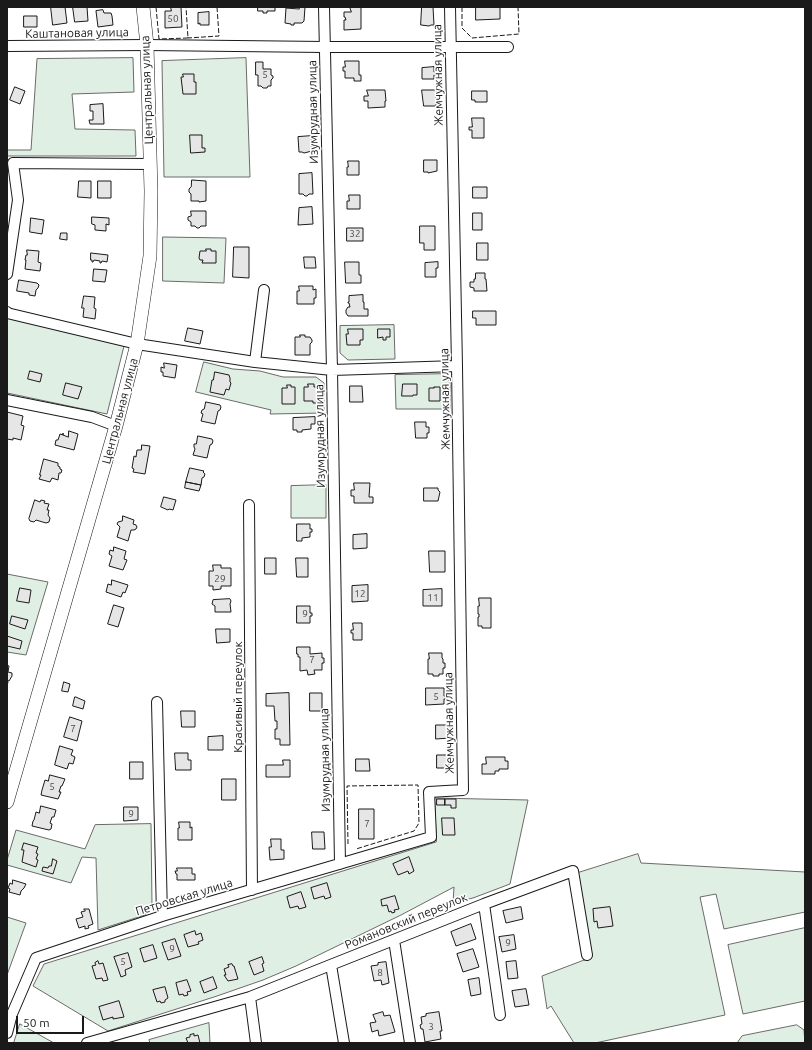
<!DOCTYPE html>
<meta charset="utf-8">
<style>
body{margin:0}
#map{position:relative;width:812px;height:1050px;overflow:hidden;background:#fff;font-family:Ubuntu,sans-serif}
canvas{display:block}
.frame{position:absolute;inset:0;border:8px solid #1a1a1a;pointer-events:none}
.scale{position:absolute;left:16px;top:1016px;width:68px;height:18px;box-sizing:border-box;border:2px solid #1a1a1a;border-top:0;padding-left:5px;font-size:12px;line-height:14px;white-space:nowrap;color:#1a1a1a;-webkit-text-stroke:3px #fff;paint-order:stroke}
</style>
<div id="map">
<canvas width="812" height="1050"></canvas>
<div class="frame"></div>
<div class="scale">50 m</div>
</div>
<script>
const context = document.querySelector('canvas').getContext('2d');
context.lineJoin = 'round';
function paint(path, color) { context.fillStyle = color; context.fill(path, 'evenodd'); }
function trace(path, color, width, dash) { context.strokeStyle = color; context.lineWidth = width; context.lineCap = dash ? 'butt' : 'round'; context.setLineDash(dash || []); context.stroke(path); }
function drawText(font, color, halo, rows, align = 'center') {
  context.font = font + ' Ubuntu,sans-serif'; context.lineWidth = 3; context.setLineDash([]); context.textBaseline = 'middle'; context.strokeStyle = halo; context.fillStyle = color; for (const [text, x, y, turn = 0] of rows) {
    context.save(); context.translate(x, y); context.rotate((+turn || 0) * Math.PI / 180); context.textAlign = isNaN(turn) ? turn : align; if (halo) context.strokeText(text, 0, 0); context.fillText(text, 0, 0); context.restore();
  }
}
const green = new Path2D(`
 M133 58 134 92 72 94 75 129 135 130 136 156H7V150H31L37 59Z
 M246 58 250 177H164L162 61Z
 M163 237 226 238 224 283 163 281Z
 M7 317 124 346 107 414 7 393Z
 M394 325 395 359 348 360 340 353V326Z
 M204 362 233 369 260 371 283 377H316L324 383V413L270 414 271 410 196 392Z
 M443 374 450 382V409H396L395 375Z
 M326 485V518H291V486Z
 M7 574 48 582 26 655 7 652Z
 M435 798 528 800 510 884 473 898 453 903 454 887 401 915 296 966 263 980 217 996 108 1031 33 986 44 964 436 842Z
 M151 824 152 905 145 915 98 930 96 858 82 857 71 883 7 865V860L16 830 85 849 95 825Z
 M638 854 641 863 805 872V912L724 929 716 894 700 897 725 1015 595 1043H574L551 1006 547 1009 542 976 592 957 578 873Z
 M7 917 26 923 7 975Z
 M805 928V1001L743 1014 728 945Z
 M209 1023 210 1043H150L149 1040Z
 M20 1024 54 1043H14Z
 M797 1025 804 1030 805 1043H737L742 1036Z`);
paint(green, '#e0efe3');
trace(green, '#6a6a6a', 1);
const building = new Path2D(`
 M51 7H65L67 23 53 25Z
 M73 7H87L88 21 75 22Z
 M171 7H181L182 27 165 28V11H171Z
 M258 7H275V11H267V13H263V11H258Z
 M299 7H305L304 21 302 23H294V25H291V24L285 23 286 8 299 9Z
 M350 7H361V29L344 30V20H346L345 17H344V12H351Z
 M422 7H433L434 25H431L429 26 421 25Z
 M476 7H500V19L476 20Z
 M103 10 104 13H111L112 16 113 25 98 27 96 11Z
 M209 12V25H200V23L198 24V13Z
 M24 16H37V27H24Z
 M345 61H359V75H361V81H354V78H345V71H343V67H345Z
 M256 62H263V69H271V75L273 76V78L271 80V86H268L267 88H263L261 86H258V75H256Z
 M434 67V72H436V75H434V79H422V68Z
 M183 74H194V82H196V94H183L181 77H183Z
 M15 87 25 91 20 104 10 100Z
 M367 90H385L386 101H385V107L368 108V101H364V96H368Z
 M422 90H437V96H436V106H424Z
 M472 91H487V102H475V100H472Z
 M103 104 104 124H90L89 120H93V111H90V105Z
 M472 118H484V138H472V130H469V127H472Z
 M190 135H202V148H205V152L191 153Z
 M312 136V151L304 153 302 152H299L298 137Z
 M424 160H437V171L428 173V172H424Z
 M348 161H359V175H347V167H348Z
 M312 173 313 194H309L307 196H305L303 194H299V174Z
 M192 180 206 181V201L199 202V201H191V194L189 192V189L191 187Z
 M79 181H91V198L78 197Z
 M98 181H111V198H98Z
 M473 187H487V198H473Z
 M349 195H360V209H347V201H349Z
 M312 207 313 224 298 225 299 208Z
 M191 211H206V226H201L199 228H197L195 226H191V222L188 220V217L191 216Z
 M473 213H482V230H473Z
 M92 217 109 218V225L106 224V231L95 230V225L92 224Z
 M31 218 44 220 42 234 30 232Z
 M420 226H435V250H424V243H420Z
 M347 228H363V241H347Z
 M61 233H67V240L60 239Z
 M477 243H488V260H477Z
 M234 247H249V278L233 277Z
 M206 249H211V251H216V263H202L203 260H200L199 258 200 251H206Z
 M27 250 39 251 38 262 41 263 40 271 25 269 26 260H25L26 255H27Z
 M91 253 108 255 107 262 102 261 101 263H100V261L94 260 93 262H92V260H91Z
 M304 257H315L316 268H305Z
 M345 262H359V275H361V283H346Z
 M438 262V268H436V277H425V263Z
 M94 269 107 270 105 282 93 281Z
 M476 273H485V279H486L487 291H474V288L470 287V282H474V279H475Z
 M19 280 37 283 39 285 38 288 36 290 35 296 29 295V293L17 291Z
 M299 286H313V290L316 289V298H314V304H297V291H299Z
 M363 295V302H364V309H368V316H348L346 313V310L348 307H350L349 303H348V302H349V296Z
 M84 296 95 297 94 308 96 309 95 319 83 317 84 308H82Z
 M473 311H496V325H476V318H473Z
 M188 328 203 331 200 344 185 341Z
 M348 329H363V340H360V345H347L346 334H348Z
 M378 329H390V337H386V340H383V337L378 338Z
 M300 335H305V337H310L312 340V342L310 344V355H295V337H300Z
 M164 363 177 365 175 378 163 376V372H161V367L164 368Z
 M30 371 42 374 40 382 28 379Z
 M215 372 229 375 230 378V382L231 383 229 390 226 389 224 395 210 392 212 380H213Z
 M66 383 82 387 78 399 63 395Z
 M308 384H314V387H318V401H317V403H313V401H304V387H308Z
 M403 384H417V395H413V396H402Z
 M287 385H291V387H295V404H282V388H287Z
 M350 386H362L363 402H350Z
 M434 387H440V401H429V388H434Z
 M206 402 220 405 221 407 220 410 218 411 215 424 201 421 203 414 201 413 202 410 204 409Z
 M7 412 23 416 21 425 24 426 21 440 13 438V440L7 439Z
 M315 417V424H311V429L302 430V432H297V430H293V418Z
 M415 422H426V427H429V433H427V438H416Z
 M69 431 78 434 74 450 55 445 56 440H58L60 434 63 435V433V435L68 437Z
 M198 436 212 439 213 441 212 444 210 445 207 458 193 455 195 449 194 447V444H196Z
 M142 445 150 446 145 474 133 472 134 469 132 468 134 456 136 457 137 450H141Z
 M44 459 58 463V466L60 467V469L62 470 61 473H59L58 480 52 478 50 482 39 479 41 475H40Z
 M190 468 204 471 203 472 205 474 204 477 202 478 201 485 186 482Z
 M186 482 201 485 199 491 185 488Z
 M354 483H370L369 497H373V503H354V496H351V490H354Z
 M424 488H438V490L440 492 438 501H424Z
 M164 497 176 500 173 510 169 509 168 510 161 507Z
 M35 500 40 502 41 500 45 501 44 503 49 504 47 510H49L48 515 50 518 49 522 46 523 36 520 34 522 30 521 29 519Z
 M123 516 134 520 133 524 136 525 137 527 136 529 134 530H131L128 541 117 537 120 527 117 524 118 522 122 521Z
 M297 524H310V529H312V532H310V537L302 538V541H297Z
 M367 534V548L353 549V535Z
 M114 547 126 551 124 559 127 560 123 570 109 566 112 556 109 554 110 550 113 551Z
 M429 551H445V572H430Z
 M265 558H276V574H265Z
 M296 558H308V577H297Z
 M213 565H221V568H231V586H221V589L213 590V586H209V571H213Z
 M112 580 128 585 125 593 123 592 121 597 106 592 108 584 111 585Z
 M368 585V601L352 602V586Z
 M20 588 31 590 29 603 17 601Z
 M442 589V606H423V590Z
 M479 598H491V628H482V626H478V617H479V614H478V606H479Z
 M230 599 231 601 230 604 231 612H215V606L212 604 213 600Z
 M114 605 124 608 118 627 108 624Z
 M297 606H310V613H312V616H310V623H297Z
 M12 616 28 620 25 629 10 624Z
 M353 623H362V640H353V633H351V630H353Z
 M216 629H230V642L217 643Z
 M7 636 22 641 20 649 7 646Z
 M297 647H310V654L322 653V658H324V663H322V670H314L315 674 308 675 307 670 300 671V657H298V654H297Z
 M429 653H442V658L443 659V663H445V668H443V674H439V676H433V674H428V659H429Z
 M7 665 9 666 8 672 12 673V676L9 681 7 680 8 682 7 686Z
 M64 682 70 684 68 692 62 691Z
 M426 688H444V696H446V699H444V704L426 705Z
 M289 693 290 745H280V739H275V729H277V721H275L274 706H266V694Z
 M310 693H322V711H310Z
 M75 697H76L78 698 85 701 83 709 73 706Z
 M181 711H195V727H182Z
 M70 717 82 721 77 741 64 737Z
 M436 725H450V738L436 739Z
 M223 736V750H208V737Z
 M60 746 73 750 71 755 75 757 73 764 69 763 67 769 55 765Z
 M175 753H188V760H191V770H176Z
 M437 755H449V768H437Z
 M486 757H505V761H508V769H499V771H495V774H482V764H486Z
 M356 759H369L370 771H356Z
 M283 760H290V777H266V765H283Z
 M130 762H143V779H130Z
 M50 775 65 779 62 786H61L59 792H61L58 799 41 795 42 790 45 780 48 781Z
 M222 779H236V800H222Z
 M437 799H445V805H437Z
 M445 799H456V808H451V805H445Z
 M41 806 56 810 54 817H52L50 823 52 824 51 829 49 830 32 826 33 821 34 820 36 812 39 813Z
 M124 807H138V820L124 821Z
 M359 809H374V839H359Z
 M442 818H454L455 835H443Z
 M179 822H190V828L192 827V840H178V828H179Z
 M312 832H324L325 849H313Z
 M271 839H281V850H284V859L270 860 269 847H271Z
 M24 843 38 847 36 853 38 854 36 859 38 860 36 867 22 862 24 850H22Z
 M409 857 414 871 409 874 408 871 398 875 393 864Z
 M53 859 57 861 53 874 42 871 43 867 48 868 49 866H51Z
 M177 868H192V874H195V880H177V874H176L175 871H177Z
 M13 880 26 884 24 888 21 891 20 895 9 892 10 889 8 888 10 883 12 884Z
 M327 883 331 897 325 899 324 896 314 899 311 888Z
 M301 892 306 907 299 909 298 906 290 908 287 897Z
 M395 896 399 909 394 910 395 912 392 913 391 911 389 912 387 905 382 906 381 900Z
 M521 907 523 919 506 923 503 911Z
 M610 907 613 926 598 928 597 921 594 922 593 909Z
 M84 909H89L93 924 88 926 89 928 85 929V926L79 928 76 919 83 917 81 912 85 911Z
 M471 924 476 939 456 946 451 932Z
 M195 931 196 935 201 933 203 940 198 942 199 944 188 947 184 935Z
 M514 935 516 949 502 952 499 937Z
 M175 939 181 956 168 960 162 943Z
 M153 945 157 958 144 962 140 949Z
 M473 949 479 967 463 972 457 954Z
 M128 953 132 967 125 970 126 975 121 977 114 957Z
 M262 957 264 963 262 964 264 971 254 975 249 962Z
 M98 961 99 964 103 963 108 980 103 981 102 978 96 979 92 966 96 965 95 963Z
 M516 961 518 978 508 979 506 962Z
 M386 962 389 983 382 985 381 980 374 981 371 966 378 965V963Z
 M232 964 233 966H234L238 979 228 981 224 975H226L224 969 229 967 228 965Z
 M213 977 217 988 204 993 200 982Z
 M479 978 481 994 471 996 468 980Z
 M187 980 191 991 187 992 188 995 184 996 183 994 179 995 176 983Z
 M165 987 168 998 165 1000V1002L161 1003 160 1001 157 1002 153 990Z
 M526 989 529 1005 515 1007 512 991Z
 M119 1001 124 1017 113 1019V1017L103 1020 99 1007Z
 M383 1012 384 1016 390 1015 395 1032 379 1036 378 1030 372 1032 370 1023 376 1022 373 1015Z
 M439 1012 442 1031H440L441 1039 425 1042 423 1029H421L420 1025 422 1024 421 1017 426 1016V1014Z
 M194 1034V1036L198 1035 200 1043H188L186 1038 190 1037V1035Z`);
paint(building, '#e6e6e6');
trace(building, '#1a1a1a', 1);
const minor = new Path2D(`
 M324 7 332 370 340 864
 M7 46 147 45 324 47H508
 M7 274 18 200 13 163 150 164
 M7 312V313L137 344 255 362 332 370 457 366
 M255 362 264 290
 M7 400 92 417 116 426
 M249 505 252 890
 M157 702 162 916
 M484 904 500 1015
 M394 940 410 1043
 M331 965 344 1043
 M250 997 256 1043
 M7 1033 12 1014 36 958 162 916 431 837 429 792 463 790 457 366 450 7
 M87 1043 250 997 484 904 573 871 587 955`);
const major = new Path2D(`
 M7 802 116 426 137 344 150 256 151 191 147 45 143 7`);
trace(minor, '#1a1a1a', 12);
trace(major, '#1a1a1a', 14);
trace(minor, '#fff', 10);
trace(major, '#fff', 13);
trace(new Path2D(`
 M156 7 159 39 188 38 186 7
 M462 7V28L472 38 519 34 518 7
 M188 37V38L219 36 217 7
 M348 844 347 786 418 785 419 823 414 831 356 849`), '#1a1a1a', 1, [5, 2]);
drawText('10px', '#4d4d4d', null, [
 ["50",173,19],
 ["5",265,75],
 ["32",355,234],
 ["29",220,579],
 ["12",360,594],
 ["11",433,598],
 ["9",305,614],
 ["7",312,660],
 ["5",436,697],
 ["7",73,729],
 ["5",52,787],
 ["9",131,814],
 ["7",367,824],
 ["9",508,943],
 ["9",172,949],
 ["5",123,962],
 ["8",380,973],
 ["3",431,1027]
]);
drawText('12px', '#1a1a1a', '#fff', [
 ["Каштановая улица",77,33,-1],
 ["Жемчужная улица",438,75,-91],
 ["Центральная улица",147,90,-92],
 ["Изумрудная улица",313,112,-91],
 ["Жемчужная улица",445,399,-91],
 ["Центральная улица",120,411,-75],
 ["Изумрудная улица",320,436,-91],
 ["Красивый переулок",238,697,-90],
 ["Жемчужная улица",449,723,-91],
 ["Изумрудная улица",325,760,-91],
 ["Петровская улица",184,897,-17],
 ["Романовский переулок",406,921,-22]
]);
</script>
